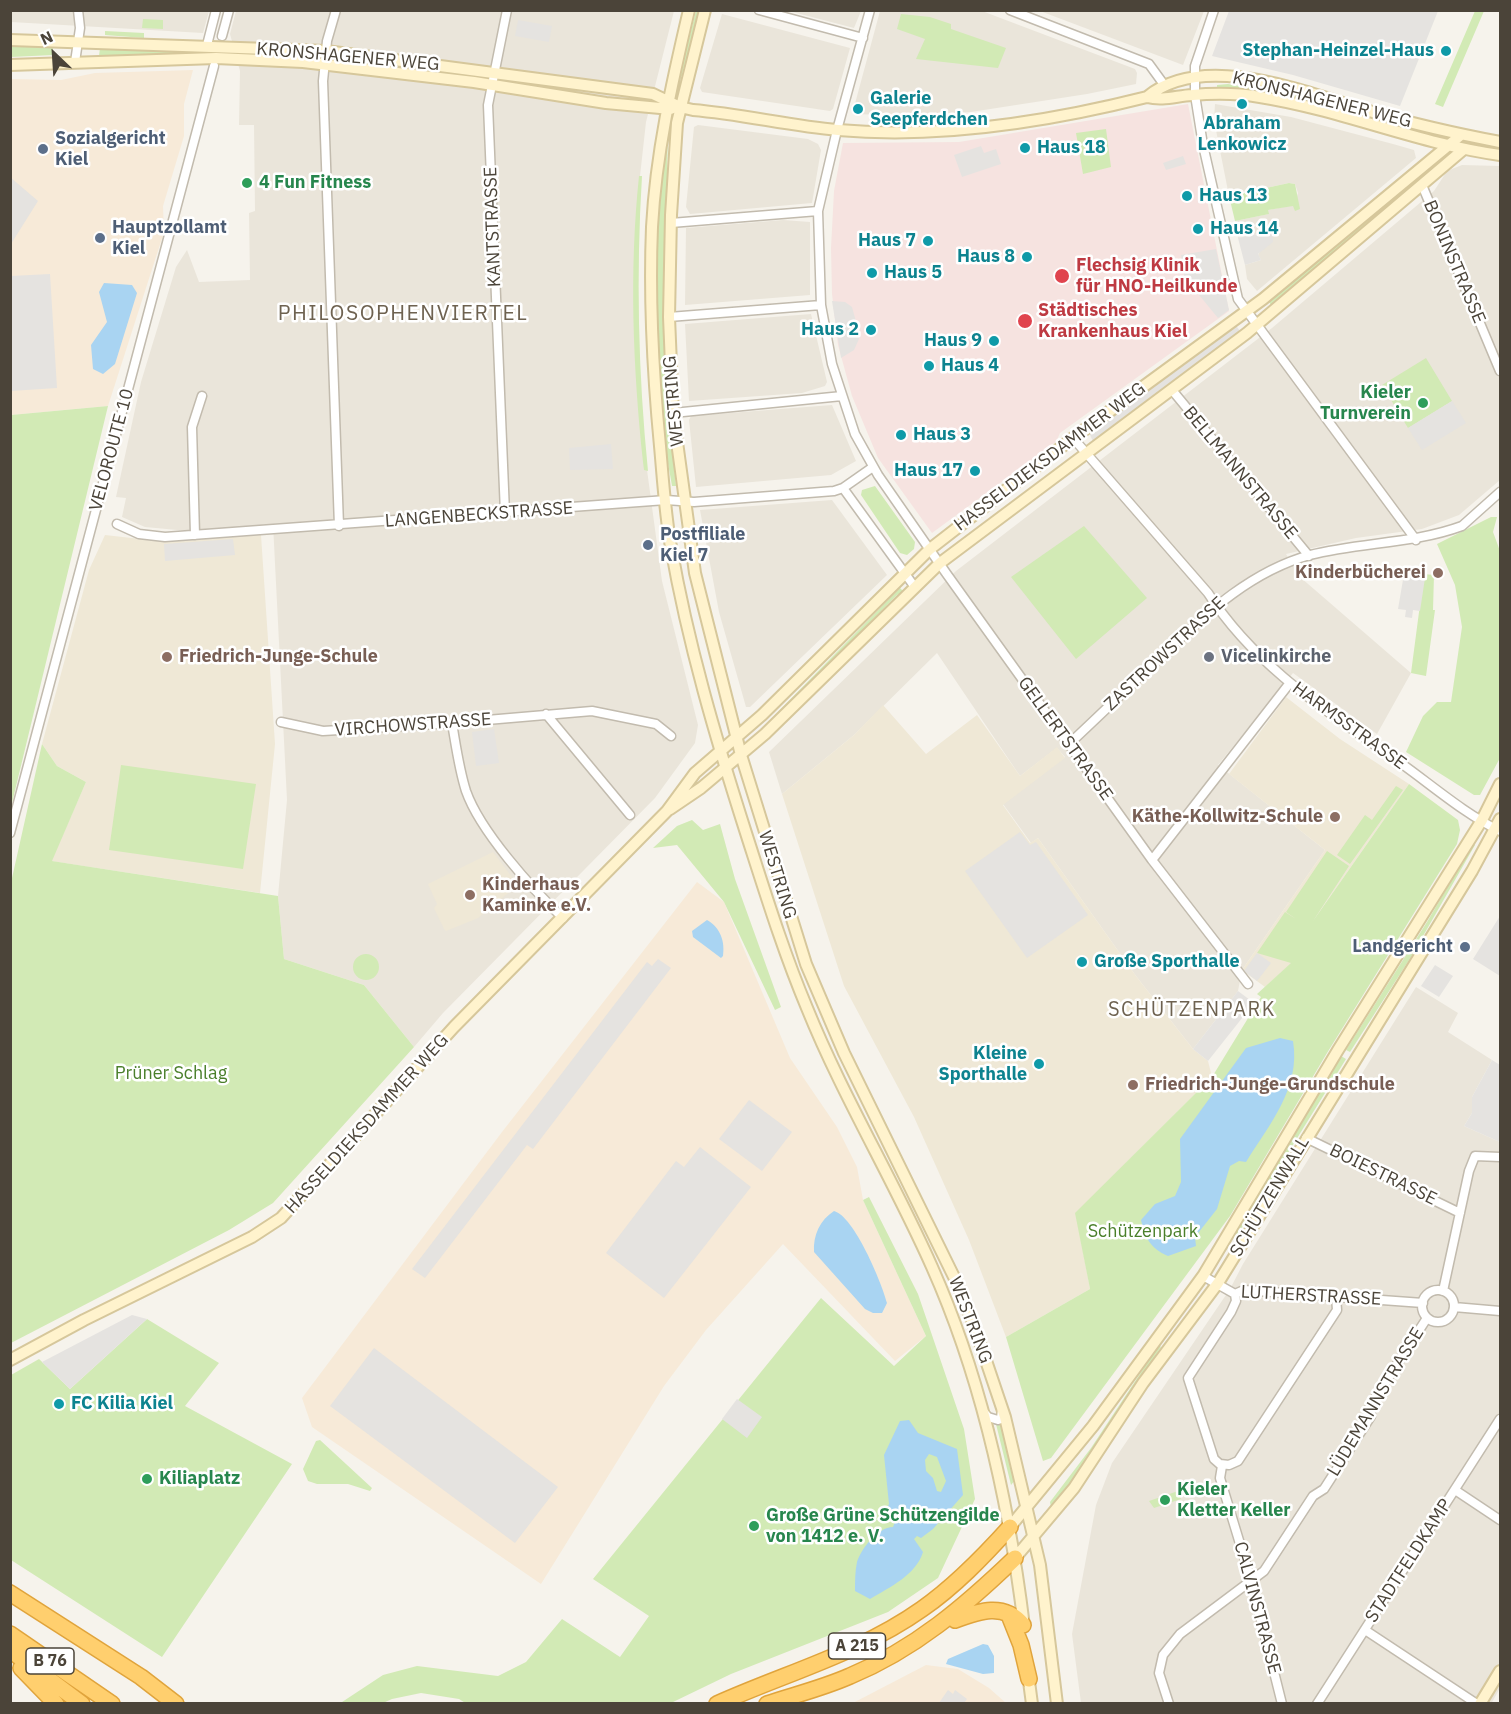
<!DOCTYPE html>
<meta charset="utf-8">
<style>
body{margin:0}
#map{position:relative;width:1511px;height:1714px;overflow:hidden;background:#f6f3ec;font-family:"IBM Plex Sans",sans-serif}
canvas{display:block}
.frame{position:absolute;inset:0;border:12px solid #4b4439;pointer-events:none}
.north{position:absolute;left:24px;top:24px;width:60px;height:60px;-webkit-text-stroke:4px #fff;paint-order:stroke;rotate:335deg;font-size:16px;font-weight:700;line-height:24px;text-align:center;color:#4b4439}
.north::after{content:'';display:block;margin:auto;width:21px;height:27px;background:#4b4439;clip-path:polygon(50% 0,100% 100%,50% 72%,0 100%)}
</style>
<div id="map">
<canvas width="1511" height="1714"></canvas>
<div class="frame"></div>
<div class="north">N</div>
</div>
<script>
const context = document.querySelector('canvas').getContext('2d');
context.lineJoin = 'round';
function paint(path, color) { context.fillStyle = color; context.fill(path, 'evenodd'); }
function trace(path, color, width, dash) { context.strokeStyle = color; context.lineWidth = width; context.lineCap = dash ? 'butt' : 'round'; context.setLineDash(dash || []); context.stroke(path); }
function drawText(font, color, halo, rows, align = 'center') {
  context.font = font + ' "IBM Plex Sans",sans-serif'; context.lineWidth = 5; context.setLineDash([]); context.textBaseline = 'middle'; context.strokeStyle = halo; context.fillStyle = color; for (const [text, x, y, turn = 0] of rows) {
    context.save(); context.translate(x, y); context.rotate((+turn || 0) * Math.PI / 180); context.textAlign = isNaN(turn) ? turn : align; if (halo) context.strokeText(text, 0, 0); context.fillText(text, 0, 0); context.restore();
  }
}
paint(new Path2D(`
 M10 11H209L203 33 11 22Z
 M236 11H674L646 122 640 176 636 268 640 418 662 581 698 725 695 743 655 798 443 1013 414 1047 364 985 284 959 278 896 287 800 273 524 188 531 145 527 122 517 126 498 116 497 141 382 176 267 187 250 199 282 250 280 249 213 255 211 254 125H239L240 71 230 34Z
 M789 11H861L854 28Z
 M880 11H982L1135 69 1137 73 1136 84 1087 94 971 112 908 116 855 114 853 111Z
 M1040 11H1204L1183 65Z
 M722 14 850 48 833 109 830 111 702 92 700 88Z
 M1215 104 1291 117 1393 144 1414 150 1416 158 1257 291 1247 279 1245 265 1261 260 1258 255 1271 231 1238 238 1235 221 1268 214V210L1294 205 1298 193 1295 184 1289 183 1229 196 1214 120Z
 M698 125 808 139 818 144 821 150 812 203 690 214 686 207 694 127Z
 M1462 165 1500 166V480L1459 515 1422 529 1356 538 1286 554 1300 577 1411 673 1377 734 1293 673 1218 765 1325 850 1242 970 1238 991 1193 1049 1136 976 1038 838 1031 843 1003 804 1065 757 1057 748 1020 776 937 653 854 735 782 794 769 752 956 571 1272 328 1434 191 1447 171Z
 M783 220 810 222V295L685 305 686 228Z
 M811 314 827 382 825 386 802 393 689 401 685 324Z
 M832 405 856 461 831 475 696 487 689 420 691 416Z
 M832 500 887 575 750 707H746L719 612 700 510Z
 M1416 987 1458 1013 1448 1032 1492 1060 1472 1097V1113L1464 1126 1500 1142V1688L1491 1704 1081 1703 1072 1634 1096 1505 1112 1463 1230 1289 1243 1264Z`), '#eae5da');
paint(new Path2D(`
 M193 70 184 104V136L163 206 164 232 108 406 11 415V79L61 80 95 73Z
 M697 882 724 902 790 1058 837 1127 857 1167 863 1200 926 1336 895 1361 783 1244 706 1330 664 1386 541 1584 312 1427 302 1398 502 1132Z
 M926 1665 958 1669 989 1688 1006 1703 851 1704Z`), '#f7ead8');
paint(new Path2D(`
 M105 535 158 541 261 535 275 744 260 893 51 861 86 782 57 766 42 744 89 570Z
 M1286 697 1340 739 1409 784 1308 928 1292 963 1265 987 1242 970 1325 850 1229 774Z
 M883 705 926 754 977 715 1020 776 1057 747 1065 758 1003 805 1030 843 1038 838 1136 976 1193 1049 1208 1061 1212 1077 1076 1213 1090 1289 1006 1337 969 1240 914 1117 844 986 782 794 854 735Z
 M493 852 518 885 478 918 446 931 444 929 434 908 437 904 428 884Z`), '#efe8d6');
paint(new Path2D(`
 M1188 104 1229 311 1060 433 1056 442 932 533 878 458 852 396 838 345 832 294 831 248 834 191 843 143 959 142Z`), '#f6e3e0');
paint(new Path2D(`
 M696 11H699L681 79 679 78Z
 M1475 11H1484L1443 107 1435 104Z
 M901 14 930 17 951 24V29L1006 48 998 68 916 59 925 39 897 29Z
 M143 19 163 20V29L142 28Z
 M105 31 144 33V38L105 35Z
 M10 45 53 47V55L11 57Z
 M100 48 214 49 213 53 99 56Z
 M337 56 479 74V78L336 60Z
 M1228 84 1299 96 1419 129 1418 132 1217 88V85Z
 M1106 129 1111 167 1083 174 1076 133Z
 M665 130H668L664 320 670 428 676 486H672C669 465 663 444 661 423 650 325 656 227 665 130Z
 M1435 162H1438L1272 306 1268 301Z
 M639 176H642C636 274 638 372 648 471L644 470 643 462C633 368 629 271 639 176Z
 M1289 183 1295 184 1300 209 1295 211 1293 206 1268 210 1269 214 1235 221 1229 196Z
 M1426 358 1452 401 1408 428 1382 385Z
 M108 406 11 807V415Z
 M875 486 915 542 914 549 907 555 900 553 861 495 862 490Z
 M1491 517H1497L1493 532 1500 551V758L1480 795H1474L1406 752 1423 716 1437 702H1451L1462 627 1455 585 1437 544Z
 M1084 526 1147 598 1076 659 1011 577Z
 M1424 574 1434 575 1433 610H1435L1426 676 1411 673Z
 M900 588 904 592 897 595 764 729V726Z
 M42 744 57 766 86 782 52 861 278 896 284 959 364 985 414 1047 273 1203 229 1230 11 1343 10 887Z
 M121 765 256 784 243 869 109 850Z
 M1409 784 1458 820 1460 830 1457 844 1327 1053 1230 1216 1051 1458 1043 1461 1006 1337 1090 1289 1075 1213 1212 1077 1261 997 1257 994 1291 963 1257 953 1285 912 1296 919 1286 912 1327 851 1349 866 1313 921Z
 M1396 786 1403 790 1350 864 1337 855 1365 815 1372 820Z
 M692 820 703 830 720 824 735 879 781 1007 775 1010 724 902 677 845 653 848 677 826Z
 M1473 844 1475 845 1411 957 1350 1052 1346 1050 1427 922Z
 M353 967a13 13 0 1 1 26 0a13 13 0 1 1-26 0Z
 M1341 1056 1346 1059 1236 1237 1233 1238Z
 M869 1197 918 1294 964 1429 975 1499 938 1578 888 1612 731 1674 671 1703 467 1704 459 1699 421 1693 392 1699 383 1703 339 1704 383 1675 417 1666 498 1676 526 1662 562 1619 620 1657 649 1616 593 1579 821 1298 894 1366 926 1336 863 1200Z
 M147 1319 219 1363 185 1406 292 1464 162 1657 11 1560V1375L39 1359 70 1389Z
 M1159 1345 1161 1347 1063 1494 1051 1507 1050 1502 1091 1448Z
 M1002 1423 1016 1479 1011 1485 996 1424Z
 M320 1440 372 1488 370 1491 348 1484H317L308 1481 303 1469 316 1441Z
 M1178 1491 1181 1499 1154 1508 1149 1501Z`), '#d2eab5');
paint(new Path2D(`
 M1229 11V10L1438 11 1400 106 1293 75 1212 56Z
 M518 20 552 26 549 42 515 36Z
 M981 146 984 153 996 149 1001 164 962 177 954 155Z
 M1183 156 1186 164 1166 170 1163 163Z
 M10 177 38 201 11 244H10Z
 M1272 231 1273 242 1258 254 1261 260 1245 265 1238 238Z
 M1216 249 1229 310 1218 318 1195 290 1187 292 1181 255Z
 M50 274 57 388 11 391V276Z
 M832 301 845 302 852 307 857 325 859 339 854 350 841 358Z
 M1234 323 1240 331 1094 444 1088 430Z
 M1452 401 1466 423 1422 450 1408 428Z
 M611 444 613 469 570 470 569 448Z
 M233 539 235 555 165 561 164 544Z
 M1407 571 1422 572 1425 578 1420 611 1413 610 1412 618 1405 617 1406 610 1398 609 1404 574Z
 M494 729 499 763 476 766 472 732Z
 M1020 832 1030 845 1036 842 1088 915 1027 958 965 871Z
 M1500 916V976L1473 959Z
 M1257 953 1271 963 1257 981 1244 971Z
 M658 959 671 968 533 1149 527 1145 425 1278 412 1269 647 962 652 966Z
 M1435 965 1453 976 1439 997 1421 986Z
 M1238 991 1254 1003 1208 1061 1193 1049Z
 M1492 1060 1500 1065V1142L1464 1126 1472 1113V1097Z
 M749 1100 792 1132 762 1171 719 1139Z
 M700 1147 751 1187 664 1298 606 1253 676 1161 684 1167Z
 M132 1315 147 1319 70 1389 42 1362Z
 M374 1348 558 1487 515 1543 330 1406Z
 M737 1399 762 1417 747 1438 722 1419Z
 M948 1690 953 1694 955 1690 967 1699 964 1703H939Z`), '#e5e3e0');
paint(new Path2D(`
 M104 283 132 285 137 293 115 364 103 374 93 369 91 345 107 322 99 292Z
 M707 920C721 928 725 942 723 956L721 958 693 937 692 931Z
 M1280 1038 1293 1041C1301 1088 1269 1125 1246 1162L1239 1161 1230 1166 1217 1209 1195 1237 1196 1246 1168 1256C1150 1248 1145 1238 1141 1220L1155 1204 1175 1196 1181 1182 1180 1139 1246 1048Z
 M834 1211C854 1216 882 1283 887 1303L882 1313H873L865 1309 814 1252C813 1235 820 1220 834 1211Z
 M909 1420 918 1433 957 1449 963 1495 933 1529 921 1538 917 1536 914 1539 923 1552C916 1575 890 1587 870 1599L855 1591C855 1582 855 1571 857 1562 861 1549 878 1527 893 1527L895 1522 885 1512 889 1504 884 1455 900 1421ZM929 1454 937 1457 946 1481 941 1492 937 1491 933 1478 926 1471 925 1460Z
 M983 1644 988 1645 994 1656V1673L983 1674 946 1664 948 1659Z`), '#a9d4f2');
const street = new Path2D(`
 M336 10 327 41 323 81 339 526
 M759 10 863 38
 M870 10 837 130 818 211 821 305 832 364 855 434 878 475 946 573 1152 860 1248 984
 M1010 10 1149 64 1165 86
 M1214 10 1195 66V95L1203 145 1238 299 1416 540
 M222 36 229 10
 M207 45 216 10
 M75 62 80 28 78 10
 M1422 185 1500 371
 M671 223 818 211
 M669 317 821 305
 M1172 390 1309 556
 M673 413 842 396
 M1073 438 1208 593C1256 668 1331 714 1402 764 1434 787 1465 814 1500 831
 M843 488 914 586
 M505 513 488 105 507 10
 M117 524 139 534 165 537 666 500 694 502 834 491 843 488 873 467
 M195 535 192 427 202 396
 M546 714 630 815
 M281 722 323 731 452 723 592 711 656 724 671 736
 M452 723C456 746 459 769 466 791 480 831 532 889 563 918
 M1069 744C1099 716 1128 688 1158 659 1203 617 1248 572 1310 555 1361 542 1413 544 1462 526L1500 492
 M10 833 214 66
 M1152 860 1289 684
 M1306 1138 1460 1213
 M1203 1276 1235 1294
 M1422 1306a16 16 0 1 1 32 0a16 16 0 1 1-32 0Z
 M1443 1291 1469 1171 1475 1156 1500 1157
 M1235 1294 1236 1301 1231 1312 1188 1378 1214 1459 1222 1466 1220 1478 1251 1580 1282 1704
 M1235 1294 1244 1290 1423 1303
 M1454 1307 1500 1311
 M983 1411 988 1417 998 1420 1001 1419 1002 1409
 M1220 1464 1229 1465 1238 1461 1337 1310 1336 1297
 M1455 1490 1500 1520
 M1365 1630 1477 1704
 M1169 1704 1159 1673 1163 1655 1180 1634 1264 1571 1313 1496 1324 1489 1371 1416 1370 1406 1427 1318
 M1317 1704 1500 1419`);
const secondary = new Path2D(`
 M689 10C672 82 656 153 652 227 649 300 653 373 660 446 663 479 665 514 671 547 688 644 716 739 746 833 765 892 783 951 807 1008 843 1097 893 1179 932 1267 982 1379 1009 1504 1024 1626
 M705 10 677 123 671 215 669 317 673 413 695 573 741 755 806 964 844 1053 955 1279 976 1331 1005 1417 1040 1565 1057 1704
 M10 40 326 51 653 94 680 107 693 110C742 114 790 126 838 130 940 139 1048 122 1147 97 1205 49 1312 95 1376 113 1417 125 1458 134 1500 142
 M10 65 216 58 303 62 474 82 606 103 671 109
 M1147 97C1163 101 1176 96 1192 95 1215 93 1237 93 1260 97 1342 110 1419 144 1500 155
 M670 809 701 788 765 734 940 563 1247 333 1464 149
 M10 1360 84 1320 252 1237 281 1218 454 1027 667 811 695 773 762 715 930 549 1073 438 1263 299 1461 135
 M1010 1527 1093 1426 1203 1276 1338 1050 1482 820 1500 784
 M1015 1558 1074 1488 1143 1383 1218 1283 1472 871 1500 819
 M1028 1674 1032 1704
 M1480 1704 1500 1671`);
const highway = new Path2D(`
 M10 1593 141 1677 176 1704
 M1009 1615 1021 1645 1029 1679
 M955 1620C979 1611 1004 1602 1023 1625
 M10 1634 112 1704
 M10 1650 82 1704
 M21 1668 56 1704
 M717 1704C786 1673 860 1653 922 1609 955 1586 983 1557 1010 1527
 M767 1704C794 1695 823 1688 850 1676 915 1649 965 1606 1015 1558`);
trace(street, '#c2bbae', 11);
trace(secondary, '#d6c79b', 14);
trace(highway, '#e0a43c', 18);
trace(street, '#fff', 8);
trace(secondary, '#fff3cd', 10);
trace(highway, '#ffcf6e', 15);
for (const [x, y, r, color] of [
 [1446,51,6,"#0f9aa8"],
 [1242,104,6,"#0f9aa8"],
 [858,109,6,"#0f9aa8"],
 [1025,148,6,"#0f9aa8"],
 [43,149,6,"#5c6f8a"],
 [247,183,6,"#2e9e5b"],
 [1187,196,6,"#0f9aa8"],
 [1198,229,6,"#0f9aa8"],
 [100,238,6,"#5c6f8a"],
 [928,241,6,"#0f9aa8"],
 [1027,257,6,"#0f9aa8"],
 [872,273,6,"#0f9aa8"],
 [1062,276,8,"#e0444e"],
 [1025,321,8,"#e0444e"],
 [871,330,6,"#0f9aa8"],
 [994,341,6,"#0f9aa8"],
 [929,366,6,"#0f9aa8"],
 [1423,403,6,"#2e9e5b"],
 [901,435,6,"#0f9aa8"],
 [975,471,6,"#0f9aa8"],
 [648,545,6,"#5c6f8a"],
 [1438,573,6,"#8d6e63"],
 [167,657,6,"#8d6e63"],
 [1209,657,6,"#6b7280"],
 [1335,817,6,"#8d6e63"],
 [470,895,6,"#8d6e63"],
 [1465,947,6,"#5c6f8a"],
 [1082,962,6,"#0f9aa8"],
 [1039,1064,6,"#0f9aa8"],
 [1133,1085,6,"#8d6e63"],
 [59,1404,6,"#0f9aa8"],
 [147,1479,6,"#2e9e5b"],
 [1165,1500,6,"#2e9e5b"],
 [754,1526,6,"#2e9e5b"]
]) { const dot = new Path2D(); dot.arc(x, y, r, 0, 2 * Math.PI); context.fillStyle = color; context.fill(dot); trace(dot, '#fff', 2); }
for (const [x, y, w] of [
 [857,1646,57],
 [50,1661,48]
]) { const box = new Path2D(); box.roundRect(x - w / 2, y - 13, w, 26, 4.5); context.fillStyle = '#fff'; context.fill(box); trace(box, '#4b4439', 1.5); }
drawText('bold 16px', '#4b4439', null, [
 ["A 215",857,1646],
 ["B 76",50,1661]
]);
drawText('bold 18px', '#0d838f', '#fff', [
 ["Stephan-Heinzel-Haus",1434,51,"right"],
 ["Galerie",870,99],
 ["Seepferdchen",870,120],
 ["Abraham",1242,124,"center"],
 ["Lenkowicz",1242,145,"center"],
 ["Haus 18",1037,148],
 ["Haus 13",1199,196],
 ["Haus 14",1210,229],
 ["Haus 7",916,241,"right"],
 ["Haus 8",1015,257,"right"],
 ["Haus 5",884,273],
 ["Haus 2",859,330,"right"],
 ["Haus 9",982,341,"right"],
 ["Haus 4",941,366],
 ["Haus 3",913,435],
 ["Haus 17",963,471,"right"],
 ["Große Sporthalle",1094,962],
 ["Kleine",1027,1054,"right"],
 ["Sporthalle",1027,1075,"right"],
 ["FC Kilia Kiel",71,1404]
], 'left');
drawText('18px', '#4b4439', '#fff', [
 ["KRONSHAGENER WEG",348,57,5],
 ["KRONSHAGENER WEG",1322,100,14],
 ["KANTSTRASSE",493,227,-92],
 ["BONINSTRASSE",1454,262,67],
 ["WESTRING",674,401,-95],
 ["VELOROUTE 10",112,450,-75],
 ["HASSELDIEKSDAMMER WEG",1050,457,-37],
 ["BELLMANNSTRASSE",1240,473,50],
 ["LANGENBECKSTRASSE",479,515,-4],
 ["ZASTROWSTRASSE",1165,654,-43],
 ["VIRCHOWSTRASSE",413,725,-4],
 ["HARMSSTRASSE",1349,726,36],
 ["GELLERTSTRASSE",1065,739,54],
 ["WESTRING",777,875,73],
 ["HASSELDIEKSDAMMER WEG",367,1124,-48],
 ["BOIESTRASSE",1383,1175,26],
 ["SCHÜTZENWALL",1270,1197,-59],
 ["LUTHERSTRASSE",1311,1296,3],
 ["WESTRING",970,1320,69],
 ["LÜDEMANNSTRASSE",1376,1402,-59],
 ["STADTFELDKAMP",1409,1561,-57],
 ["CALVINSTRASSE",1257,1608,75]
]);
drawText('bold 18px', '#4e5e75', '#fff', [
 ["Sozialgericht",55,139],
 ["Kiel",55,160],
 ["Hauptzollamt",112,228],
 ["Kiel",112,249],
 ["Postfiliale",660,535],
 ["Kiel 7",660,556],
 ["Landgericht",1453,947,"right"]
], 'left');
drawText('bold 18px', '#27864d', '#fff', [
 ["4 Fun Fitness",259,183],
 ["Kieler",1411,393,"right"],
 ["Turnverein",1411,414,"right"],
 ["Kiliaplatz",159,1479],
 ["Kieler",1177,1490],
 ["Kletter Keller",1177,1511],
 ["Große Grüne Schützengilde",766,1516],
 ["von 1412 e. V.",766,1537]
], 'left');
drawText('bold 18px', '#be3a42', '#fff', [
 ["Flechsig Klinik",1076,266],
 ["für HNO-Heilkunde",1076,287],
 ["Städtisches",1038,311],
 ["Krankenhaus Kiel",1038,332]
], 'left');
drawText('bold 18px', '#785e54', '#fff', [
 ["Kinderbücherei",1426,573,"right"],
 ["Friedrich-Junge-Schule",179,657],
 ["Käthe-Kollwitz-Schule",1323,817,"right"],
 ["Kinderhaus",482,885],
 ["Kaminke e.V.",482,906],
 ["Friedrich-Junge-Grundschule",1145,1085]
], 'left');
drawText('bold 18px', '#5b616d', '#fff', [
 ["Vicelinkirche",1221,657]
], 'left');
drawText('18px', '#4a7f2a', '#fff', [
 ["Prüner Schlag",171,1074],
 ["Schützenpark",1143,1232]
]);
context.letterSpacing = '1.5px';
drawText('20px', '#6e6250', '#fff', [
 ["SCHÜTZENPARK",1192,1010]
]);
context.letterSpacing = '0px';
context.letterSpacing = '1.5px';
drawText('21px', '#6e6250', '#fff', [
 ["PHILOSOPHENVIERTEL",403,314]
]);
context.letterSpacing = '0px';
</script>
